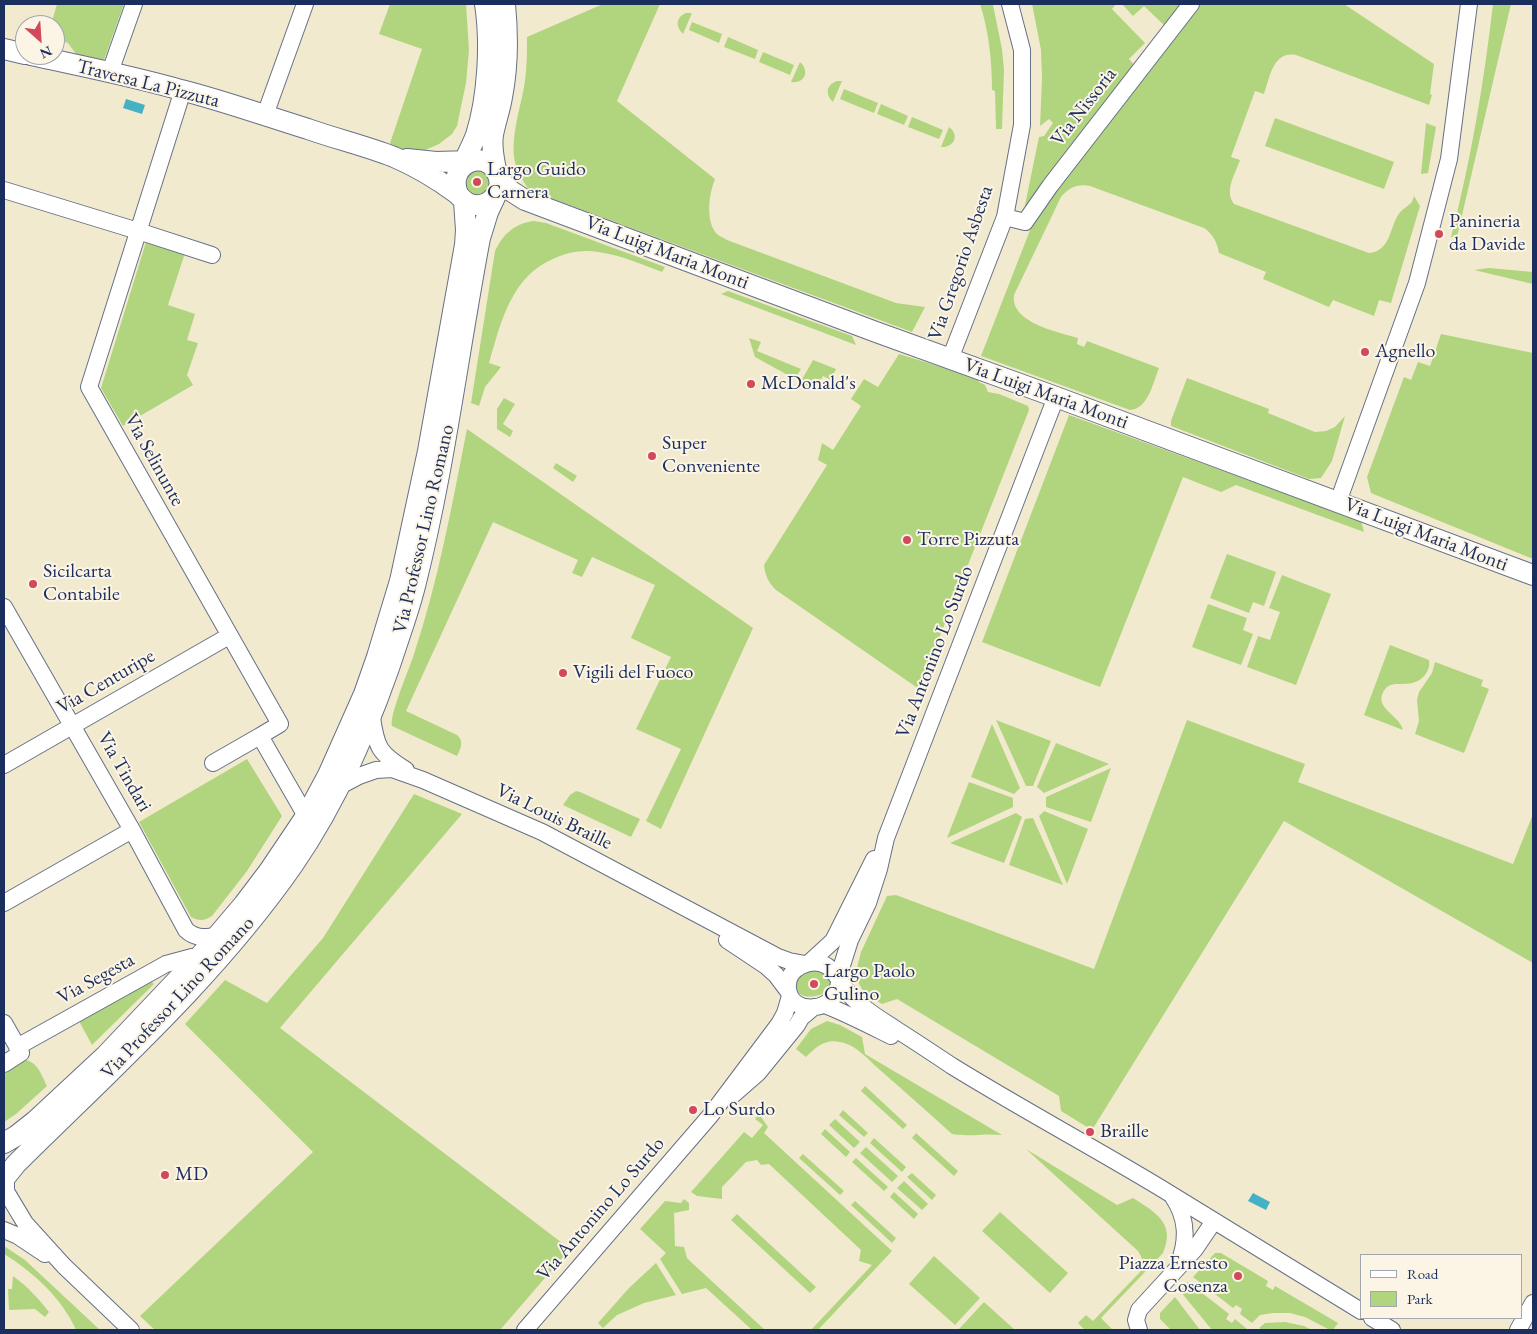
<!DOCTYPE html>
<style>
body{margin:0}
#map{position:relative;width:1537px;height:1334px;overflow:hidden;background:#f2eacf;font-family:"EB Garamond",serif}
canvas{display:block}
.frame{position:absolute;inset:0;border:5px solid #1b2f5e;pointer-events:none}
.legend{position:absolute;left:1360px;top:1254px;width:162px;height:65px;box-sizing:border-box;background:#fcf5e5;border:1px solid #a2a6af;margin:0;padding:6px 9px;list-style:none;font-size:15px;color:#1b2f5e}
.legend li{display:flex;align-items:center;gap:10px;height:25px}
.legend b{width:25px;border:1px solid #a2a6af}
.north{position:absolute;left:15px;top:15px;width:50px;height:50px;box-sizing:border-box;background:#fcf5e5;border:1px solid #a2a6af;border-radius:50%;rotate:154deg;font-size:14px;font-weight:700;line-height:20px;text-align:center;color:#1b2f5e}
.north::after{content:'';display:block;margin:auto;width:18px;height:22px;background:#d1495b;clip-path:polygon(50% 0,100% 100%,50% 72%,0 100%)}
</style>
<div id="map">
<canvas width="1537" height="1334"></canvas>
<div class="frame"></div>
<ul class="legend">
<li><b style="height:6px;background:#fff"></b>Road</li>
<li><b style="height:14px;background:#b1d57e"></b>Park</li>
</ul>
<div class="north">N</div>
</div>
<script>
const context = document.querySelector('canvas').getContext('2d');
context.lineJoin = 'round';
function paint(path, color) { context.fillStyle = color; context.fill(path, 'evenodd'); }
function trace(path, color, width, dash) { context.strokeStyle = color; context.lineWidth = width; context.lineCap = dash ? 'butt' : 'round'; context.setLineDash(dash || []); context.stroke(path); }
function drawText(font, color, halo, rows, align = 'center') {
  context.font = font + ' "EB Garamond",serif'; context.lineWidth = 4; context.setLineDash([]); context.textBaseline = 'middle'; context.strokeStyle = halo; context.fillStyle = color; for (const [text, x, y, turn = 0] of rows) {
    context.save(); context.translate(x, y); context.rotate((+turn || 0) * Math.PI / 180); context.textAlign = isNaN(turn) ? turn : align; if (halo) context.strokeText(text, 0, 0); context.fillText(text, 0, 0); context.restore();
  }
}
paint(new Path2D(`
 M57 4H124L104 60 76 54 68 43 58 40 55 43V25H51Z
 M390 4H466L469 50 466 83 457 126 452 134 439 144 412 156 388 149 422 49 379 34Z
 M603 4H660L617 101 715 179C709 194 705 221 717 234 719 236 724 238 727 240L896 303 925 307 912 332 529 190C523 181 517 172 515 162 510 140 520 109 524 87 527 70 527 54 527 37Z
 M980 4 993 5 1002 49 1004 70 1002 129H996L995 91 992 90C992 61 989 32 980 4Z
 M1032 4H1116L1112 9 1145 43 1129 59 1136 67 1024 210 1039 137 1044 136 1053 123 1049 119 1040 126 1042 78 1041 50Z
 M1122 4H1184L1167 28 1144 6 1133 16Z
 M1198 4H1344L1434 64 1430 94 1432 95 1429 105 1296 55C1273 51 1270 77 1264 94L1255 91 1231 157 1240 160C1235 175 1224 190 1234 204L1369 253C1390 251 1389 230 1398 215 1402 209 1407 207 1412 202L1414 196 1420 206 1391 303 1379 300 1374 316 1333 300 1329 307 1263 279 1266 272 1219 253C1217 242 1213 234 1204 228L1090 186C1078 183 1068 188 1061 197L1014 295C1010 323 1059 332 1078 338L1077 344 1084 347 1087 341 1159 368C1153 383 1148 409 1130 410L981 356 1032 225 1045 201Z
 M1493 4H1511L1457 237H1451C1471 160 1484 82 1493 4Z
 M686 13H692L683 34C675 26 676 17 686 13Z
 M692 22 722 34 719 43 689 30Z
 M728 37 758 50 755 59 724 47Z
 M763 52 794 65 790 75 759 62Z
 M800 62C810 71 805 84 791 82Z
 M837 81H842L833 102C825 94 826 85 837 81Z
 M844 89 878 103 874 113 840 99Z
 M881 104 908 116 904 125 877 114Z
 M912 117 943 130 939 139 908 127Z
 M1275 118 1394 162 1384 189 1265 146Z
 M1426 123 1436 127 1428 173 1421 174Z
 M949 127C960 135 954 148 941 147Z
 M479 169 489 174 491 192 477 197 465 189V173Z
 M534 221 546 223 665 267 662 272C643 265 623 256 604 253 587 249 570 251 555 258 511 276 501 322 489 363L501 367 485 387 479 406 471 403 495 251C503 234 515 223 534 221Z
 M146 242 185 253 168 305 195 314 187 340 198 343 187 375 193 385 123 426 101 388Z
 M1489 268 1533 272V284L1474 270Z
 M728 291 852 336 856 345 721 294Z
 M1441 334 1533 353V559L1371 493 1367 477 1404 377 1411 380 1418 362 1430 366Z
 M749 338 761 342 757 351 801 369 795 379 755 357Z
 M899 354 977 378 979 382 985 385 988 392 999 394 1028 406 1029 410 919 689 776 590C768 582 765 575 764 565L827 465 818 460 822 443 833 450 861 406 851 399 864 379 878 387Z
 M813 360 836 369 831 380 823 376 814 391 801 381Z
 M1187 378 1269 409 1268 413 1315 432 1326 431 1335 427 1345 416 1332 461 1321 478 1309 479 1171 426V421Z
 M504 398 515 404 503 424 513 431 510 437 497 429V409Z
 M1069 415 1361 521 1364 532 1236 485 1221 492 1183 477 1100 687 982 642Z
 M467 429 753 628 661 829 646 821 681 749 636 729 671 657 631 638 655 585 592 557 582 577 572 573 578 560 493 522 406 711 457 735C464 741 461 748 457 756L392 726C389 716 409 669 413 657 438 583 452 505 467 429Z
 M556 463 577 476 573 482 553 468Z
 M1227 554 1276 572 1264 606 1253 602 1249 613 1210 598Z
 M1282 575 1331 594 1296 685 1247 667 1258 636 1270 640 1280 612 1269 608Z
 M1208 604 1247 618 1243 630 1253 634 1241 665 1192 647Z
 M1390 645 1429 660C1431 670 1423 681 1412 683 1400 686 1387 679 1382 695 1377 709 1400 716 1403 730L1364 715Z
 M1435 662 1483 680 1481 686 1489 689 1464 753 1415 734 1419 721 1417 700 1419 692 1432 673Z
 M996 720 1051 741 1033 786H1026Z
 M1187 720 1305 764 1298 782 1513 864 1533 814V963L1284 821 1092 1130 1061 1111 1059 1096 897 999 882 1004 864 993 856 978V972L861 952 887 896 896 895 1094 969Z
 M992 724 1020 788 1014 794 971 777Z
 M1056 743 1109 764 1044 793 1037 787Z
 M247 759 282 816 247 871 212 916C204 921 199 921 191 917L139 822Z
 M1111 768 1091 822 1046 807V797Z
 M969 782 1013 798V807L947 838Z
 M576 791 580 792 640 819 631 837 563 805 570 795Z
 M414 794 462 814 280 1028 570 1249 500 1330H155L140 1316 313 1152 185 1024 225 980 267 1003 323 938Z
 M1044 811 1088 829 1067 884 1039 816Z
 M1016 813 1022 817 1004 863 950 843Z
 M1033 818 1063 885 1009 865 1025 819Z
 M821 970C823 972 828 975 829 978 840 998 788 1006 797 981 800 971 812 971 821 970Z
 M151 981 154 984 92 1045 79 1021Z
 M827 1021 840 1025 862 1037 865 1054 1002 1135C985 1133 968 1137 952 1134 928 1112 904 1091 880 1070 871 1062 857 1047 847 1044 828 1037 819 1044 806 1057L796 1049 811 1029Z
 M18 1059C37 1059 40 1072 47 1086L16 1114 4 1122V1075Z
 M865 1086 907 1125 903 1129 861 1091Z
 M843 1110 868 1133 864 1137 839 1115Z
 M759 1114 768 1127 764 1133 892 1251 818 1330H811L872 1265 859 1261 861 1250 769 1164 761 1165 757 1160 746 1162 722 1187V1199L697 1196 691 1192 744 1132 752 1138 763 1125 755 1119Z
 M835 1119 860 1142 854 1148 829 1125Z
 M825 1129 850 1152 846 1157 821 1134Z
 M916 1133 958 1171 954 1176 912 1138Z
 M874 1138 906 1167 902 1172 870 1143Z
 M866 1147 898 1176 892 1182 860 1153Z
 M1026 1149 1117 1205 1133 1198C1155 1212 1176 1223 1163 1253L1101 1318 1113 1330H1085L1078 1323 1086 1315 1093 1321 1140 1272C1145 1264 1142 1258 1138 1251Z
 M803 1154 844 1191 840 1195 799 1158Z
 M856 1158 888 1187 884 1191 852 1162Z
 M912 1173 936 1195 932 1200 907 1177Z
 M904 1181 928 1204 922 1210 897 1188Z
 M894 1192 918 1214 914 1219 890 1197Z
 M684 1199 689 1203V1210L674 1213 675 1246 684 1247 687 1258 691 1262 765 1330H752L706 1288 682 1294 660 1259 666 1253 640 1229 665 1201 681 1203Z
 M855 1201 896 1238 892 1243 851 1205Z
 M1000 1212 1068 1273 1050 1293 982 1231Z
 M737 1214 816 1287 810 1293 731 1220Z
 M4 1246 25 1260 100 1330H76C62 1298 33 1272 4 1254Z
 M1215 1253H1221L1268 1281 1266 1286 1273 1290 1275 1286 1338 1323 1333 1330H1330L1305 1317 1290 1313H1273L1260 1315 1252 1323 1240 1314 1242 1309 1236 1305 1233 1308 1193 1277Z
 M934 1256 980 1298 955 1325 909 1284Z
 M656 1263 676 1295 644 1303 617 1315 603 1328 598 1323 629 1288Z
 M13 1276C27 1286 39 1299 49 1312L45 1317 35 1309 9 1310 8 1289H12Z
 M1188 1282 1229 1314 1226 1319 1232 1323 1235 1319 1247 1329 1245 1330H1212L1180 1291Z
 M1175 1297 1200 1330H1171L1160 1319V1313Z
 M984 1302 1015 1330H961L959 1329Z
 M1285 1322 1304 1326 1312 1330H1262L1259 1328 1265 1323Z`), '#b1d57e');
paint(new Path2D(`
 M126 99 145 105 142 114 123 108Z
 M1253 1193 1270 1202 1266 1210 1248 1201Z`), '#46b0c4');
const minor = new Path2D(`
 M110 72 134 4
 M183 90 89 387 280 724 260 736 306 816
 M265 115 305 4
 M4 190 138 231 212 255
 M1005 217 1025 222 1050 186 1191 4
 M950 359 1005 217 1022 125V50L1010 4
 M1338 502 1417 283 1449 159 1469 4
 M4 607 132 830 186 930C196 939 206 938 218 935
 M372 717C376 748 380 754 406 770
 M213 763 260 736
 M4 765 229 636
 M340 786 359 776 376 770 392 769 423 780 542 832 778 957 789 961 805 964
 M4 903 132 830
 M727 940 766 966 776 975 788 991
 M809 963 833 941 874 859
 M838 978 850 940 868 903 879 869 886 838 1056 397
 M839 981C838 1013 790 1017 788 988 786 968 811 957 827 966 837 972 843 989 853 998 866 1011 882 1020 897 1030 916 1042 934 1054 952 1066 1020 1108 1091 1146 1159 1187 1227 1228 1294 1270 1361 1311
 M825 1005C848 1014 869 1025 891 1036
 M4 1023 21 1053 4 1064
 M17 1047 166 964 192 957H199
 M734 1094 758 1073 797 1025 801 1018 814 1007
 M4 1188 25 1223 64 1266 131 1330
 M1173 1197C1187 1218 1188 1239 1179 1263
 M4 1230 18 1236 45 1254
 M1372 1318 1392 1330
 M525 1330 710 1116 779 1024 785 1013 790 996
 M1139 1330 1136 1320 1139 1310 1195 1249 1214 1221
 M1518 1330 1533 1303`);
const tertiary = new Path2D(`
 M4 49 25 54
 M31 55C81 66 132 76 181 90 224 101 266 116 308 129 336 139 366 146 394 157 415 166 437 179 456 193 461 197 464 202 470 204 489 210 506 190 497 173 484 147 446 165 458 194
 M407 159 436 162 471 161
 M461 167C466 157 472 146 476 135 488 97 491 43 485 4
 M496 170C494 159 491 147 493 135 495 123 500 110 502 97 508 67 508 35 505 4
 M500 181 511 191 525 200 876 332 1056 397 1533 575
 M4 1143 16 1136 35 1121 106 1055 199 957 244 904 269 871 306 816 328 775 364 694 377 657 400 581 428 451 465 245 466 230 464 201
 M4 1189V1179L16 1164C113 1068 215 977 293 865 342 794 375 714 401 632 406 617 411 602 415 586 444 472 458 354 480 238L488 212 495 197`);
trace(minor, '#667086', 18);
trace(tertiary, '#667086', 22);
trace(minor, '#fff', 16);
trace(tertiary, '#fff', 20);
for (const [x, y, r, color] of [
 [477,182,5,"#d1495b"],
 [1439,234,5,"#d1495b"],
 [1365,352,5,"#d1495b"],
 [751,384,5,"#d1495b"],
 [652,456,5,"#d1495b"],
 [907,540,5,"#d1495b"],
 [33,584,5,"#d1495b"],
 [563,673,5,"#d1495b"],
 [814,984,5,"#d1495b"],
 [693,1110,5,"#d1495b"],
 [1090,1132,5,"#d1495b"],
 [165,1175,5,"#d1495b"],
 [1238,1276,5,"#d1495b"]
]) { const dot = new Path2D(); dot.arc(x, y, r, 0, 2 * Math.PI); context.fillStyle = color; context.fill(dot); trace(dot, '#fcf5e5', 2); }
drawText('20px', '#1b2f5e', '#fcf5e5', [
 ["Traversa La Pizzuta",148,84,14],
 ["Via Nissoria",1084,107,-52],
 ["Via Luigi Maria Monti",667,253,21],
 ["Via Gregorio Asbesta",961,263,-71],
 ["Via Luigi Maria Monti",1046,394,20],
 ["Via Selinunte",154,460,61],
 ["Via Professor Lino Romano",424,529,-77],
 ["Via Luigi Maria Monti",1426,535,21],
 ["Via Antonino Lo Surdo",935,652,-69],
 ["Via Centuripe",106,682,-30],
 ["Via Tindari",124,772,60],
 ["Via Louis Braille",554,817,26],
 ["Via Segesta",96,979,-29],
 ["Via Professor Lino Romano",178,998,-47],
 ["Via Antonino Lo Surdo",601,1209,-49]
]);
drawText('20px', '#1b2f5e', '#fcf5e5', [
 ["Largo Guido",487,170],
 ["Carnera",487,193],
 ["Panineria",1449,222],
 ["da Davide",1449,245],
 ["Agnello",1375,352],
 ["McDonald's",761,384],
 ["Super",662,444],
 ["Conveniente",662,467],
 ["Torre Pizzuta",917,540],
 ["Sicilcarta",43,572],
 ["Contabile",43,595],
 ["Vigili del Fuoco",573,673],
 ["Largo Paolo",824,972],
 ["Gulino",824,995],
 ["Lo Surdo",703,1110],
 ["Braille",1100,1132],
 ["MD",175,1175],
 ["Piazza Ernesto",1228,1264,"right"],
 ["Cosenza",1228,1287,"right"]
], 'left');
</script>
